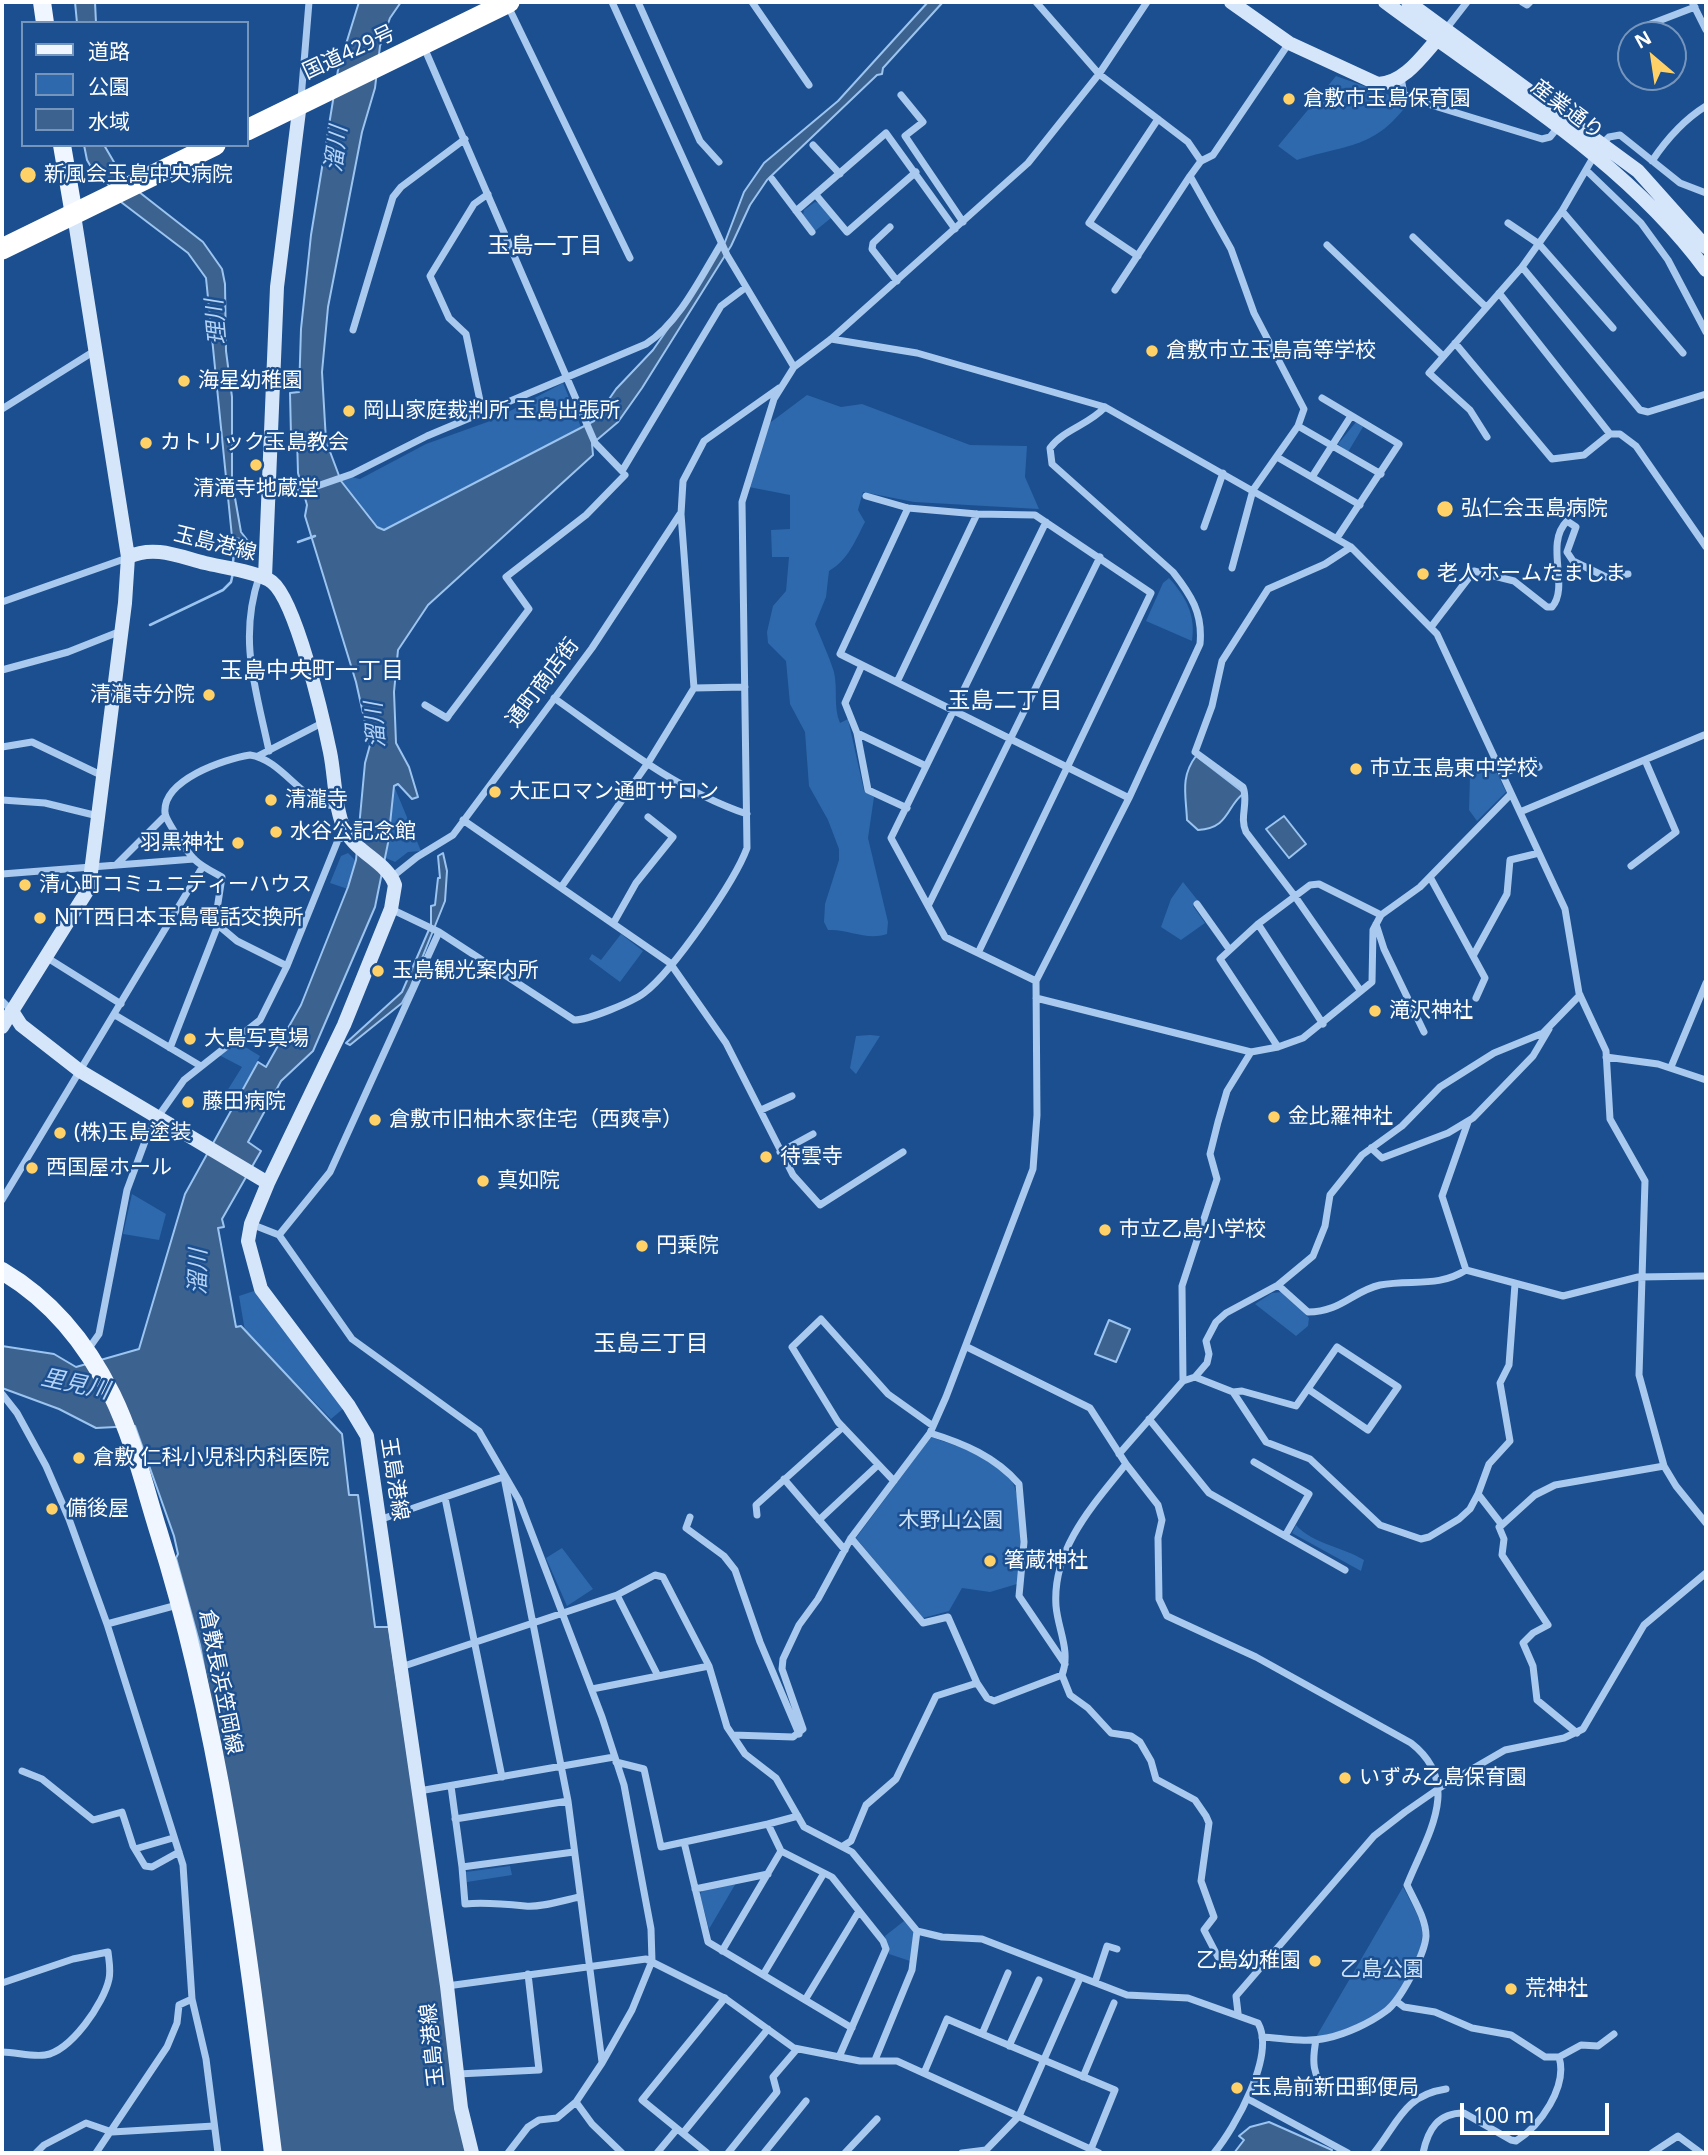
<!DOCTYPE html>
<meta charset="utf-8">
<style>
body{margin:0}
#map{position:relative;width:1708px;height:2155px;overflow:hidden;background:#1b4f8f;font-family:"Noto Sans","Noto Sans JP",sans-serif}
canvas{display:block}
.frame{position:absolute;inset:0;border:4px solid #fff;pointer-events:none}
.legend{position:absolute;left:21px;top:21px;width:228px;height:126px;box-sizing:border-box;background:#1b4f8f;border:2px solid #7695bc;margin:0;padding:9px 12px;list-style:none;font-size:21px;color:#fff}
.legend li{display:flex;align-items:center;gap:14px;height:35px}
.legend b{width:35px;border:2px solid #7695bc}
.north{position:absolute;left:1617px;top:21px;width:70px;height:70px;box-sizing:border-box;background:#1b4f8f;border:2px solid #7695bc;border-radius:50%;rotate:331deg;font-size:19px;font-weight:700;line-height:28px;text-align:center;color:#fff}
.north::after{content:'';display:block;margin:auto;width:24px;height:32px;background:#ffd166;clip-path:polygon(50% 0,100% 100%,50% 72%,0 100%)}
.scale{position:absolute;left:1460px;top:2103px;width:149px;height:32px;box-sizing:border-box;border:4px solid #fff;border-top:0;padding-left:9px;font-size:21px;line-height:24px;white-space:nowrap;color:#fff;-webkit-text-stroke:5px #1b4f8f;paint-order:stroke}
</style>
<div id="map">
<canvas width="1708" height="2155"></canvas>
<div class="frame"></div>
<ul class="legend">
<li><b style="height:9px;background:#f0f6ff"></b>道路</li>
<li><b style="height:19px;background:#2e69ad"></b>公園</li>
<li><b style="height:19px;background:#3c6290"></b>水域</li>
</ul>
<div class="north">N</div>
<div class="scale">100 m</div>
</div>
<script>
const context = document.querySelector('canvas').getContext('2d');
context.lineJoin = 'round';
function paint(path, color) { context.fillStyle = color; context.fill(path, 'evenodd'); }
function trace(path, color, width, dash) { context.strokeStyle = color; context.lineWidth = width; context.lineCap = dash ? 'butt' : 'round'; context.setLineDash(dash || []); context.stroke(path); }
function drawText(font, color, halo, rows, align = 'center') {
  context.font = font + ' "Noto Sans","Noto Sans JP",sans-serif'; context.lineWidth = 5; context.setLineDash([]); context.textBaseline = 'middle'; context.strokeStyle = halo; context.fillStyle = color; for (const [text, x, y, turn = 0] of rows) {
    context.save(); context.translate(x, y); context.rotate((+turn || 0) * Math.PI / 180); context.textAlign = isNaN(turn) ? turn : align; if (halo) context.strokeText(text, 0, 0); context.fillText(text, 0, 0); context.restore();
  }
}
paint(new Path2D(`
 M1336 76 1409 102C1375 149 1348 144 1297 160L1278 146Z
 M815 202 819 203 831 218 815 231 803 215 804 210Z
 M563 383 581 427 385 530 377 527 341 481 351 477 360 479 426 444 493 420Z
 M807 395 841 407 862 404 970 445 1027 446 1025 477 1039 509 914 502 863 492 858 510 865 522C855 541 848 560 829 571L826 597 815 624C821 639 829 656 834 672 838 689 833 706 840 723L848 719 864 791 874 797 868 838 888 922 887 934C866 941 850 929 828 930L824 922 825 904 839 860V849L828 820 809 786 805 732 790 704 786 661 768 643 767 632 773 606 786 591 789 557H772L771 530 790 529V495L749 487 763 428Z
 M1356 422 1363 427 1348 452 1338 444Z
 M1169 578C1186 597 1196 615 1192 641L1146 621 1163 583Z
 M1491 760 1506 792 1477 821 1469 810 1470 775Z
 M394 786 421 851 408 852 395 862 386 858Z
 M348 853 356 861 348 889 330 883 341 856Z
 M1183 882 1199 902 1193 906 1205 923 1181 940 1161 927 1171 899Z
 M621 934 643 951 620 982 589 959 592 954 601 960Z
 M870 1035 880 1036 856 1074 850 1068 856 1036Z
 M237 1042 260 1056 238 1097 227 1091 242 1067 219 1055Z
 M132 1194 166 1214 159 1240 123 1234Z
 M254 1291 344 1408 331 1419 245 1331 239 1296Z
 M1282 1292 1309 1318 1308 1326 1296 1336 1255 1304 1272 1293Z
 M931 1437C956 1446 991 1456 1009 1477 1025 1495 1021 1561 1017 1584L990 1592 962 1588 949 1611 923 1618 856 1538Z
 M1296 1525C1313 1544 1343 1547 1364 1560L1361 1571 1292 1533Z
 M562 1548 593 1589 567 1606 546 1558Z
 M510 1866 512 1875 467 1882 466 1872Z
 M736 1883 709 1929 700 1894 703 1890Z
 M1403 1887C1410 1901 1420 1916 1422 1931 1424 1955 1401 1992 1386 2008 1374 2020 1333 2035 1316 2037Z
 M904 1921 915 1933 910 1961 889 1954 885 1936Z`), '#2e69ad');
const water = new Path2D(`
 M75 2H95L96 23H77Z
 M359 2H401L390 18 380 46 375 88 362 132 328 307 322 372 326 441 341 481 377 527 384 530 594 421 616 389 653 350 685 304 725 242 744 192 764 163 838 101 928 2H943L883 68 882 74 877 75 767 180 750 205 731 246 642 388 618 422 592 444 593 455 428 605 398 650 394 692 396 743 409 767 418 797 412 799 398 784 394 786 388 843 375 907 313 1051 281 1081 248 1142 261 1151 222 1219 224 1227 218 1228 236 1327 241 1326 342 1434 349 1495H358L375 1627H389L467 2153H280L220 1753 200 1645 176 1558 178 1554 174 1536 135 1426 96 1428 59 1409 2 1388V1346L54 1354 76 1367 139 1349 185 1194 258 1062 266 1067 301 1005 348 887 356 860 365 763 370 745 356 682 305 516 307 505 298 473 297 437 291 436 290 393 299 392 301 329 311 235 338 70Z
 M84 145H104L125 181 203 242 222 269 225 284 226 351 232 397V481L241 532 248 541 232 537 206 278 188 253 121 202 104 179 99 181 87 160Z
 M1196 756 1244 793C1226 806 1230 828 1198 830L1187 820C1186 795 1180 777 1196 756Z
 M1284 816 1306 844 1289 858 1266 829Z
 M443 853 447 871 445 901 410 988 402 1003 350 1045 346 1043 402 992 431 925V906L435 905 438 878H440L438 856Z
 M1109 1320 1130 1329 1116 1362 1095 1354Z
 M1269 2122 1332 2150 1331 2153H1234L1244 2140 1239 2136 1250 2127Z`);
paint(water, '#3c6290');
trace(water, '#9cc4f0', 2);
trace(new Path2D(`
 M298 542 315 536
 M233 563 235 539
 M150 625 223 590 231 582 233 573`), '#9cc4f0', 2.5);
trace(new Path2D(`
 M612 2 727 255 794 367
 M638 2 700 141 719 162
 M752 2 809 85
 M1036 2 1099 74 1188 142 1201 161
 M1522 2 1527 5 1530 2
 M1692 2 1706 30
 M507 4 630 258
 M1648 25 1695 7
 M1446 29 1467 2
 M423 45 595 443 622 471 721 306 745 288
 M1401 78 1404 94 1418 101 1542 139 1550 137 1559 126
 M901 95 923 122 905 136 963 222
 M301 99 309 2
 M813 145 840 174
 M1600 146 1609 137 1620 135 1680 183 1706 193
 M1652 161C1666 140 1685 119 1706 106
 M1586 170 1641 223 1668 260 1706 332
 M772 179 812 232
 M816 195 847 232 916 172
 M796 211 886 133 955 229
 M1562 211 1683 353
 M1508 223 1539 244 1613 328
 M890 227 873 243 872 249 897 281
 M1413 237 1486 307
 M1327 245 1443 356
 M1138 256 1089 223 1158 119
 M1522 267 1640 410 1648 412 1706 394
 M1115 290 1190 176
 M1499 293 1610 434H1620L1636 446 1706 547
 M353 330 393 197 401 187 465 139
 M831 339 917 353 1105 407 1351 547 1437 634 1565 909 1579 993 1606 1051 1610 1119 1645 1181 1639 1375 1664 1466 1676 1486 1706 1523
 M1455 343 1552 459 1584 455 1610 434
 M1322 398 1399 444 1337 538
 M2 409 96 350
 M483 415 466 334 449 318 430 276 474 204 488 194
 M1298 426 1381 474
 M1487 437 1470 410 1429 373 1522 267 1562 211 1594 156
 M1277 457 1360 505
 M1312 477 1351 416
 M268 495 297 493 352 474 427 436 646 344C679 323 701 277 721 244
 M866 496 908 508 977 514 1035 515 1151 593 978 953
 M908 508 840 654 1129 798
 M1204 527 1223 473
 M1351 547 1325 564 1268 589 1222 661 1212 706 1195 752 1243 787C1249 802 1239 817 1246 832L1294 895 1360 990
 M1232 568 1253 490 1298 426 1304 409 1254 313 1231 249 1190 176 1201 161 1213 155 1289 43
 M259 577C238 640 256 689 269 751
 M2 602 127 558
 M1431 627 1474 571 1514 581 1547 607H1552C1570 586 1544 544 1567 521L1576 527 1567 552 1573 561 1606 577 1628 574
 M862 665 845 703 857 733 868 790 907 808
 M2 670 68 652 121 631
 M897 682 977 514
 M694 688 745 687
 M554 698C615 741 676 790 747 814
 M425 705 447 718 449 715 529 609 506 577 586 515 625 475
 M857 733 926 766
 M2 747 32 742 103 776
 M258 756 322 723
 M1502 774 1534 760 1539 767
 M2 800 45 803 98 816
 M1520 812 1704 735
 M463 820 670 963 726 1043 793 1175 820 1205 903 1152
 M116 865 165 816
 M1631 866 1676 832 1645 760
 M2 874 194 859
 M392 877 417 857 453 835 592 648 680 514
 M1430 877 1485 978 1476 998
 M562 886 648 763 694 688 681 514 683 481 704 441 779 388
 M929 904 1100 557
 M1197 904 1229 949
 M391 909 439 932 574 1020C589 1020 632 1002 644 993 673 971 735 881 747 848L742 502 774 399 794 367 831 339 1028 163 1099 74 1147 2
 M614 922 636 883 673 837 648 817
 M1258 924 1323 1024
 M1376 924 1384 949 1424 1032
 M218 925 237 941 287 966
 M439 932 330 1172 279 1235 352 1339 479 1431 519 1500 602 1717 624 1785 651 1929 652 1961 632 2010 602 2063 576 2102 557 2118 539 2120 528 2127 508 2153
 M1473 956 1507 894 1510 860 1539 853
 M46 957 121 1004
 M1036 981 945 937 891 838 1046 522
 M1036 998 1251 1052 1278 1047 1303 1038 1372 982 1373 930 1381 915 1420 887 1511 794
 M2 1001 12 1011
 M115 1015 199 1065
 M1278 1047 1220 959 1258 924 1310 885 1319 884 1381 915
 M170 1048 218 925 216 916 222 877C213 872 202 867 194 859 188 853 166 821 165 813 162 780 224 759 250 755 284 760 303 806 337 806
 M1606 1057 1658 1064 1706 1080
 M1671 1067 1706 983
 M761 1110 792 1096
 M1371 1148 1382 1158 1448 1133 1473 1118 1533 1056 1549 1029
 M780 1152 813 1134
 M2 1200 203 866
 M251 1224 279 1235
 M1466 1270 1442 1196 1468 1122
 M1278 1285 1308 1312C1341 1312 1353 1291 1380 1285 1411 1279 1438 1288 1466 1270L1563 1296 1638 1277 1706 1276
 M967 1347 1090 1408 1126 1464 1158 1505 1162 1520 1158 1538 1159 1599 1167 1616 1256 1657 1411 1743C1464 1784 1426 1837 1407 1885 1414 1900 1426 1919 1426 1936 1425 1954 1400 2001 1386 2011 1370 2023 1346 2034 1327 2038 1306 2043 1283 2038 1262 2037
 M87 1351 99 1334 127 1190 150 1128 184 1080 260 1020 287 966 338 840 347 835
 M1195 1377 1233 1392 1266 1442 1310 1459 1380 1525 1421 1539 1429 1537 1459 1519 1470 1509 1478 1494 1502 1525 1499 1527 1504 1539 1502 1555 1548 1625 1533 1633 1523 1643 1533 1666 1537 1700 1577 1733
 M1183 1381 1182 1286 1217 1179 1210 1154 1218 1122 1227 1091 1251 1052
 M1233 1392 1242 1391 1296 1406 1337 1347 1398 1387 1368 1430 1308 1389
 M2 1394 17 1413 46 1466 69 1519 107 1624 183 1865 192 1999 206 2059 218 2153
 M1149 1419 1209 1493 1345 1570
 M930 1433C963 1443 996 1457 1019 1484L1024 1542 1019 1596 1065 1664
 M1119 1454 1183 1381 1195 1377 1207 1363 1209 1354 1206 1341 1216 1322 1226 1313 1278 1285 1313 1256 1325 1226 1330 1195 1362 1155 1402 1126 1440 1087 1494 1053 1543 1033 1580 995
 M1254 1462 1309 1494 1285 1536
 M504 1477 568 1801 602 2062
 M784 1479 845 1550
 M894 1481 838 1422 792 1347 821 1319 888 1394 933 1426
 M1478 1494 1489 1464 1510 1441 1500 1383 1509 1365 1515 1284
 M445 1498 502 1777
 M757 1515 756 1505 843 1427
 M690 1517 686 1528 724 1556 735 1570 760 1642 799 1734
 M379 1520 503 1477
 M819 1520 878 1465
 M1502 1525 1535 1495 1555 1485 1664 1466
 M851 1538 923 1623 948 1617 977 1683
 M617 1595 658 1676
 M107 1624 181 1604
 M401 1667 617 1595 655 1575 663 1577 709 1666
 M1062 1675 1070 1695 1088 1708 1111 1733 1131 1736 1140 1742 1151 1761 1156 1779 1195 1800 1206 1816 1209 1823 1201 1881 1214 1917 1204 1930 1218 1957
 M592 1689 709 1666 727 1727 745 1754 776 1778 804 1827 852 1852 917 1931 942 1937 982 1939 1127 1995 1188 1998 1258 2023C1276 2055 1235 2128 1214 2153
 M733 1735 793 1737 803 1729 782 1669 783 1659 799 1625 818 1599 851 1538 930 1433 946 1397 1033 1169 1037 1115 1036 981 1129 798 1200 644C1203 613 1191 595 1173 572L1052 464 1050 448C1064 429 1089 425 1105 407
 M616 1762 644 1769 661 1847 768 1824 781 1851 832 1877 883 1941 886 1949 839 2057
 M22 1771 42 1779 93 1820 122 1812 133 1846 145 1866 152 1867 179 1852
 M451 1786 462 1867 574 1852
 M419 1791 614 1757
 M455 1819 568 1801
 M768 1824 798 1816
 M684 1842 708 1942 852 2028
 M843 1846 851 1841 866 1805 896 1779 936 1696 977 1683 987 1698 994 1701 1062 1675C1071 1651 1058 1630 1056 1606 1052 1549 1093 1505 1126 1464
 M135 1849 173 1838
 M462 1867 465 1904C485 1902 505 1904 525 1906 541 1908 563 1900 580 1897
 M695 1889 768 1874
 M722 1951 781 1851
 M763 1975 824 1873
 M1095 1982 1107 1946 1117 1949
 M2 1983 73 1959 108 1952C109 1961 111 1970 109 1979 104 2003 71 2051 45 2055 31 2057 16 2052 2 2052
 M447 1986 646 1959 726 1999 794 2048 860 2061H897L1099 2153
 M805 2000 859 1911
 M1396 2001 1404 2007 1435 2012 1472 2028 1511 2035 1545 2057H1559L1581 2045 1598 2046 1614 2034
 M1238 2013 1236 1996 1374 1836 1405 1812 1441 1787 1505 1750 1564 1738 1583 1729 1644 1625 1706 1573
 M982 2034 1115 2090 1091 2149
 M1316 2040C1312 2061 1312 2075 1327 2092
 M1009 2046 1039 1980
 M875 2060 912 1970 917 1931
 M924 2073 947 2019 982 2034 1008 1973
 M458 2074 539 2070 528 1974
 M1083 2077 1114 2003
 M1248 2099 1348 2153
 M576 2102 592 2124 622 2153
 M683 2133 768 2029
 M36 2153 44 2145 86 2123 112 2132 214 2126
 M96 2153 167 2047 177 2023 179 2005 192 1999
 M657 2153 677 2129
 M707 2153 642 2100 725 1998
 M728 2153 777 2092 773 2077 797 2049
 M764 2153 806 2101
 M845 2153 877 2119
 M962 2153 986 2150 1019 2116 1080 1978
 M1374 2153C1398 2123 1404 2095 1446 2089
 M1423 2153C1428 2129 1438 2113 1464 2113L1511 2140 1516 2141C1540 2126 1568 2087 1559 2057
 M1652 2153 1678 2136 1701 2153`), '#a9c9ee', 7);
trace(new Path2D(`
 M1231 2 1289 43 1378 84C1406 83 1424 53 1442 34
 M1385 2C1496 85 1623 157 1706 270
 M1408 2 1638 171 1706 247
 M128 557C154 545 178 556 205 563 221 567 260 572 272 582 296 601 323 718 330 752 335 776 334 803 343 826 354 853 387 861 395 885L391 909 344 1025 268 1183 251 1224 248 1241 261 1289 349 1406 367 1436 447 1986 461 2108 472 2153
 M265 577 277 287 300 103
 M12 1011 21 1025 80 1071 268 1183
 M2 1027 89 888 125 603 128 557 74 215`), '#d6e6fa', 14);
trace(new Path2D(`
 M42 2 45 23
 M62 145 74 215
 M2 1271C51 1300 87 1344 112 1395 133 1438 144 1485 158 1530 222 1732 247 1944 273 2153`), '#f0f6ff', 18);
trace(new Path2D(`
 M247 130 509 2
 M2 249 215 145`), '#fff', 21);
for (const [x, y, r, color] of [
 [1289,99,7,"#ffd166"],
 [28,175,9,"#ffd166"],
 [1152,351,7,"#ffd166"],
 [184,381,7,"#ffd166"],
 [349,411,7,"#ffd166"],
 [146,443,7,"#ffd166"],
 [256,465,7,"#ffd166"],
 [1445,509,9,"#ffd166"],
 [1423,574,7,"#ffd166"],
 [209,695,7,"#ffd166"],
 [1356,769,7,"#ffd166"],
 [495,792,7,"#ffd166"],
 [271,800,7,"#ffd166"],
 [276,832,7,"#ffd166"],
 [238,843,7,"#ffd166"],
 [25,885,7,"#ffd166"],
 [40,918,7,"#ffd166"],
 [378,971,7,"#ffd166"],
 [1375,1011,7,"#ffd166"],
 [190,1039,7,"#ffd166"],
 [188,1102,7,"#ffd166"],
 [1274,1117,7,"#ffd166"],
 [375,1120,7,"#ffd166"],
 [60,1133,7,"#ffd166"],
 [766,1157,7,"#ffd166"],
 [32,1168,7,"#ffd166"],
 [483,1181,7,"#ffd166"],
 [1105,1230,7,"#ffd166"],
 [642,1246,7,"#ffd166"],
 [79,1458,7,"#ffd166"],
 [52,1509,7,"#ffd166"],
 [990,1561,7,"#ffd166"],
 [1345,1778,7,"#ffd166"],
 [1315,1961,7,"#ffd166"],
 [1511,1989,7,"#ffd166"],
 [1237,2088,7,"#ffd166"]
]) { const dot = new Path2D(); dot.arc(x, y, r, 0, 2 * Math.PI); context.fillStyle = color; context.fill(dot); trace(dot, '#1b4f8f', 2.5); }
drawText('21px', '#fff', '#1b4f8f', [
 ["国道429号",349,53,-25],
 ["産業通り",1567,110,37],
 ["玉島港線",215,544,14],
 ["通町商店街",543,683,-53],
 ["玉島港線",394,1479,81],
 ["倉敷長浜笠岡線",220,1682,79],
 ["玉島港線",433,2045,-96]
]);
drawText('21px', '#fff', '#1b4f8f', [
 ["倉敷市玉島保育園",1303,99],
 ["新風会玉島中央病院",44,175],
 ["倉敷市立玉島高等学校",1166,351],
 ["海星幼稚園",198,381],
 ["岡山家庭裁判所 玉島出張所",363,411],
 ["カトリック玉島教会",160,443],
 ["清滝寺地蔵堂",256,489,"center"],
 ["弘仁会玉島病院",1461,509],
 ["老人ホームたましま",1437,574],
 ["清瀧寺分院",195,695,"right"],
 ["市立玉島東中学校",1370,769],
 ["大正ロマン通町サロン",509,792],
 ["清瀧寺",285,800],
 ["水谷公記念館",290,832],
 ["羽黒神社",224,843,"right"],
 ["清心町コミュニティーハウス",39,885],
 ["NTT西日本玉島電話交換所",54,918],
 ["玉島観光案内所",392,971],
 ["滝沢神社",1389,1011],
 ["大島写真場",204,1039],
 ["藤田病院",202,1102],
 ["金比羅神社",1288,1117],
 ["倉敷市旧柚木家住宅（西爽亭）",389,1120],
 ["(株)玉島塗装",74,1133],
 ["待雲寺",780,1157],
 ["西国屋ホール",46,1168],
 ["真如院",497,1181],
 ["市立乙島小学校",1119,1230],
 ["円乗院",656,1246],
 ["倉敷 仁科小児科内科医院",93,1458],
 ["備後屋",66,1509],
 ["箸蔵神社",1004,1561],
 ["いずみ乙島保育園",1359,1778],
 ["乙島幼稚園",1301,1961,"right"],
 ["荒神社",1525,1989],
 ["玉島前新田郵便局",1251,2088]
], 'left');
drawText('21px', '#cfe3fa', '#1b4f8f', [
 ["木野山公園",951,1521],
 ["乙島公園",1382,1970]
]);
drawText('italic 23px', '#b5d3f5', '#1b4f8f', [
 ["溜川",337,149,-83],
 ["理川",217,322,-95],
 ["溜川",376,725,-94],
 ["溜川",199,1272,-89],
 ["里見川",75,1385,12]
]);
drawText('23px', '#fff', '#1b4f8f', [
 ["玉島一丁目",545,246],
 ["玉島中央町一丁目",312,671],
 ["玉島二丁目",1005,701],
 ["玉島三丁目",651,1344]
]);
</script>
